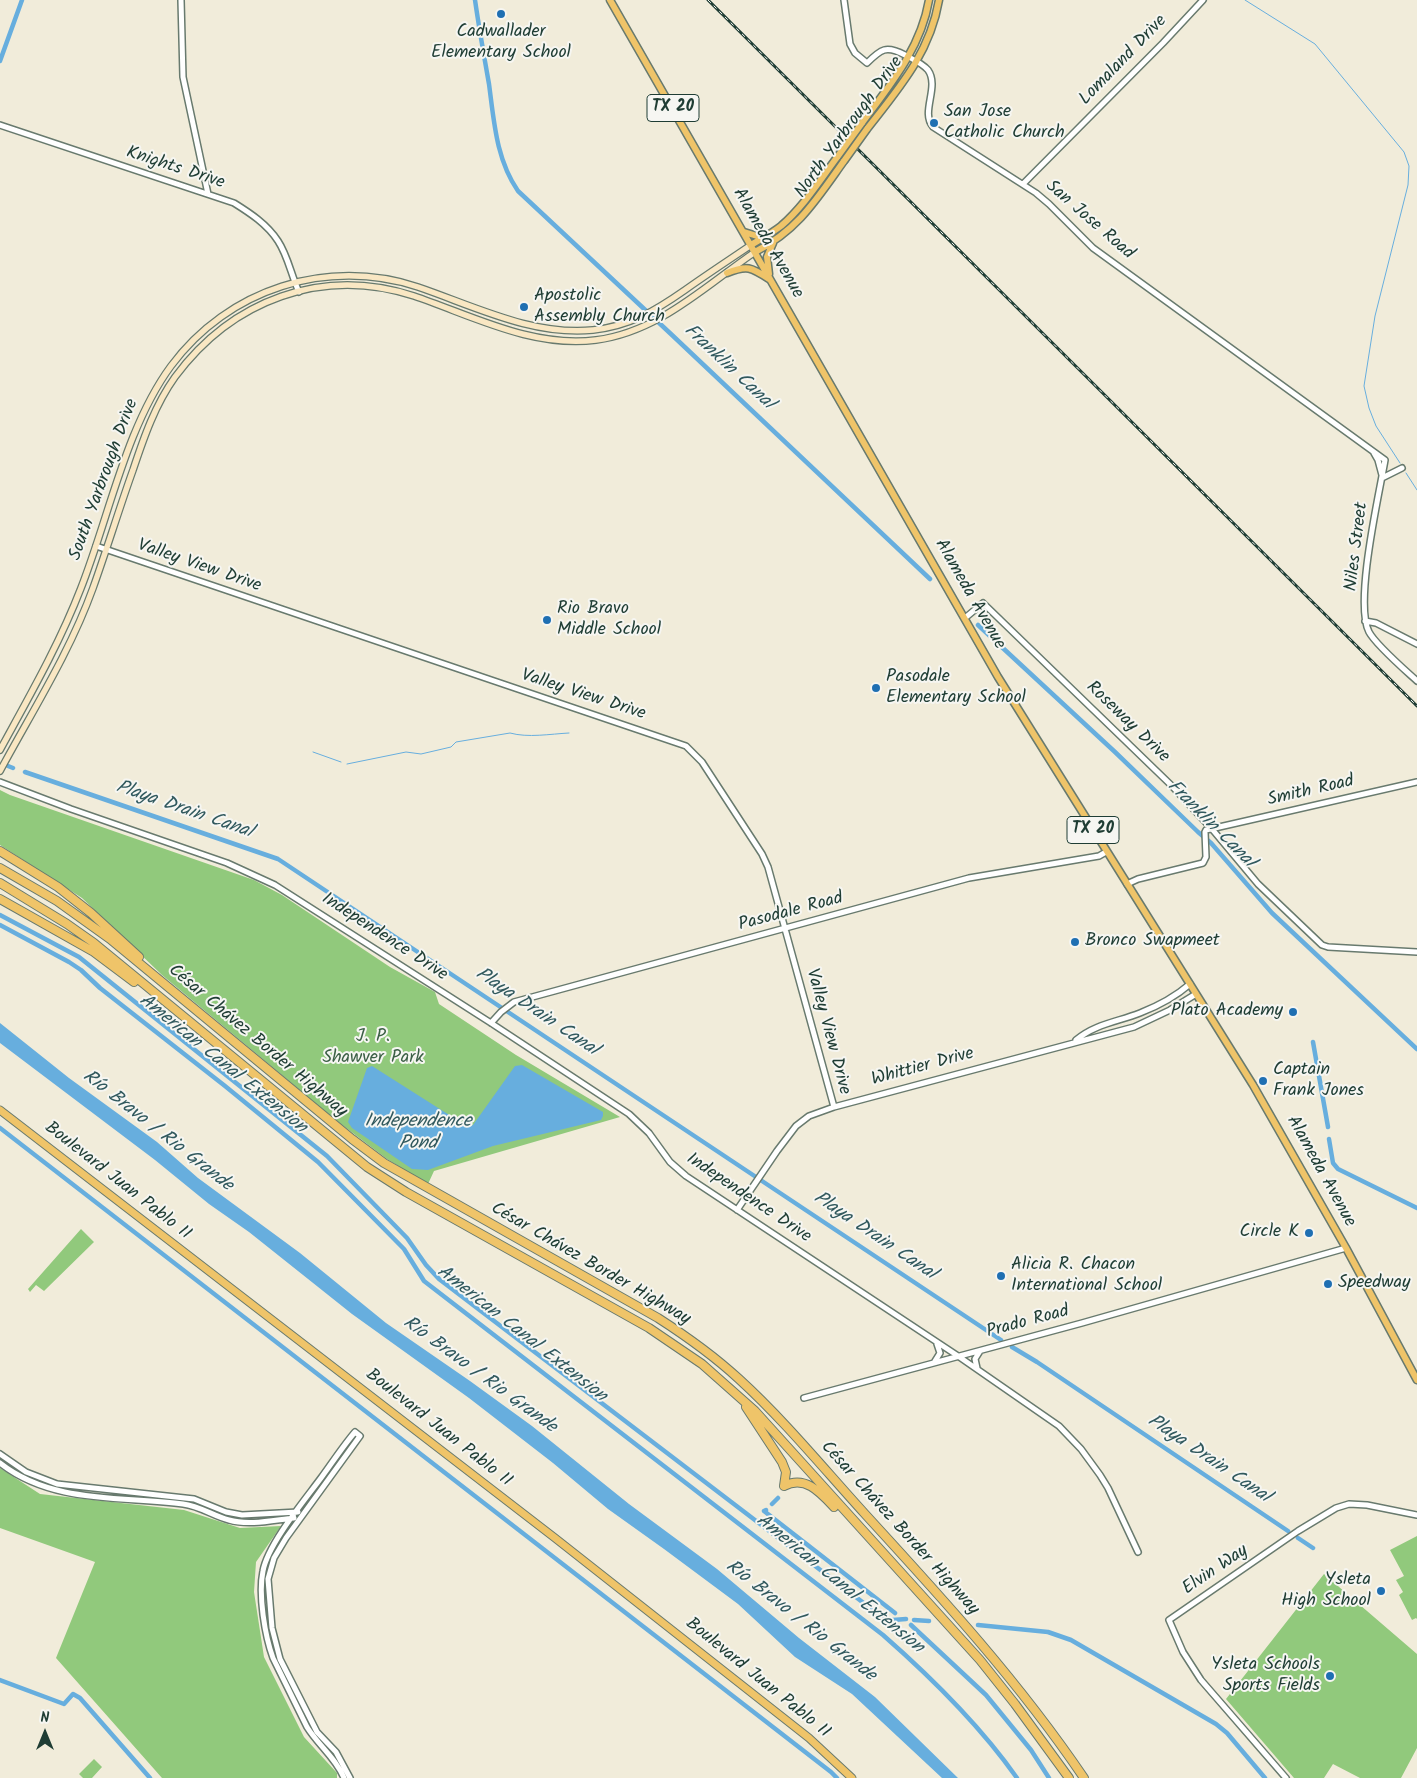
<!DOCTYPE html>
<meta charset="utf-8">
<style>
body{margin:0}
#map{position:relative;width:1417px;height:1778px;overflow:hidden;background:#f1ecda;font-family:Kalam,sans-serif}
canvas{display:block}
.north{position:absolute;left:20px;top:1708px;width:50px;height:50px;-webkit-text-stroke:4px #f6f6f2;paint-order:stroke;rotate:0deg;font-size:14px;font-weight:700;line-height:20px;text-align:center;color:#1f3d34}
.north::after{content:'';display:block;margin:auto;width:18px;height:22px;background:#1f3d34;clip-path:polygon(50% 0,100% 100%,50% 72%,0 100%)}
</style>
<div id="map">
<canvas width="1417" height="1778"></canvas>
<div class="north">N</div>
</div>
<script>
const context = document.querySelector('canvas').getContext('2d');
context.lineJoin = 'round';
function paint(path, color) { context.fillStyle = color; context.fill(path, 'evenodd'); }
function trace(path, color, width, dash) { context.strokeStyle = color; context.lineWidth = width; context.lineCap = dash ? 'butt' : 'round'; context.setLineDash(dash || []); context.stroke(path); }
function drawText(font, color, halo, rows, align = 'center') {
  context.font = font + ' Kalam,sans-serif'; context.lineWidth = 4; context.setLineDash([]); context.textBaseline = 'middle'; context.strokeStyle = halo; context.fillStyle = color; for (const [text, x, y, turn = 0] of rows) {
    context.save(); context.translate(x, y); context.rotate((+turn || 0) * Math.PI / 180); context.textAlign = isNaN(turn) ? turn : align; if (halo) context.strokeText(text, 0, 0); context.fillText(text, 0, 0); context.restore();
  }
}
paint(new Path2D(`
 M0 790 10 795 254 880 282 895 390 967 435 992 439 1004 516 1055 620 1117 434 1171 428 1184 387 1159 337 1121 162 975 82 898 0 845Z
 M81 1229 94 1242 44 1291 36 1285 30 1292 28 1289Z
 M0 1468 40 1494 184 1510 240 1528 281 1526 256 1562 254 1592 264 1657 304 1737 337 1773V1778H162L56 1658 95 1562 0 1528Z
 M1417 1536V1619L1416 1618 1412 1620 1399 1595 1403 1592 1396 1580 1404 1576 1390 1550Z
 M1324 1574 1417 1654V1748L1401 1778H1360L1333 1764 1324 1778H1294L1226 1699Z
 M94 1759 102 1767 92 1778H83L79 1774Z`), '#91c97c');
paint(new Path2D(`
 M0 1023 69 1078 157 1142 198 1178 300 1253 386 1323 470 1381 532 1426 629 1504 717 1569 799 1638 875 1697 958 1778H942L852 1694 795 1657 738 1604 664 1549 608 1509 553 1463 469 1398 352 1314 249 1232 209 1204 155 1160 0 1043Z
 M522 1065 603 1112V1116L601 1120 493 1146 428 1170 412 1169 352 1128 348 1122 367 1068 372 1066 465 1125 470 1126 473 1125 515 1066Z`), '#67aede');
trace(new Path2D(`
 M1245 0 1315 44 1404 152 1409 166 1408 185 1375 316 1364 386 1369 408 1376 426 1400 463
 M1406 473 1417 490
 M313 752 341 762
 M347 764 406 752 421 754 451 747 456 742 510 733C528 738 550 734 569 733`), '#67aede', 1);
trace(new Path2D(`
 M475 0C479 28 484 56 489 84 494 121 496 159 518 191L672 335 930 579
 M0 61 22 0
 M978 625 1115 752 1198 832 1211 843 1272 913 1417 1049
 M8 766 13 768
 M25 772 278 859 1001 1340
 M0 915 79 957 327 1156 407 1238 426 1265 439 1279 882 1617 893 1620 906 1619
 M0 925 69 962 81 970 100 988 225 1086 318 1162 404 1249 424 1281 883 1635C932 1678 979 1724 1017 1778
 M1313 1042 1328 1127
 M0 1128 831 1772 837 1778
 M1329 1139 1333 1163 1338 1169 1417 1208
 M1012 1347 1037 1362 1288 1531
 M772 1504 778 1498
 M766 1510 764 1511 895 1613
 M1298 1538 1313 1548
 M914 1620 929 1621
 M911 1625 986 1695 1031 1750 1049 1778
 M978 1625 1048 1632 1071 1640 1216 1724 1227 1733 1265 1778
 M0 1680 64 1704 73 1694 80 1698 150 1778`), '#67aede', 4.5);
const tertiary = new Path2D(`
 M181 0 183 77 208 194
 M844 0 850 44 855 53 867 63C881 49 886 45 905 55 912 59 922 63 928 70 940 87 920 112 933 127L1036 193 1049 204 1093 248 1385 460C1379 495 1354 603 1369 632 1376 645 1405 670 1417 681
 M0 125 234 203C250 213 267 224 278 241 288 256 291 275 299 292
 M1023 184 1163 43 1203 0
 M1374 453 1378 460 1382 475
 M1382 478 1402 468
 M96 546 686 746 702 762 762 854 768 867 834 1107
 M965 618 983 603 1172 786 1212 829 1258 884 1322 945 1328 947 1417 952
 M1365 621 1376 623 1417 644
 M0 782 71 809 227 863 275 885 491 1023 629 1114 649 1133 670 1162 686 1176 958 1356 1059 1426 1081 1449 1100 1475 1108 1488 1138 1552
 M1127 884 1138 879 1203 863 1206 857 1205 832 1206 830 1417 782
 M491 1023 501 1012 514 1002 969 878 1099 856 1106 852
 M1076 1040C1095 1024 1117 1022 1140 1013 1158 1006 1175 997 1190 984
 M737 1210 777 1151 796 1126 809 1116 834 1107 1134 1027 1170 1010 1196 994
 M935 1361 940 1353 937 1344
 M977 1368 975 1359 980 1351
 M804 1398 1082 1323 1346 1248
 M0 1454 26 1472 57 1484 194 1499 226 1512 242 1515 298 1512
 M0 1463C52 1504 121 1496 183 1504 200 1506 213 1516 229 1520 249 1526 274 1520 294 1518
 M344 1778C336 1758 318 1745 307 1727L273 1658C265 1636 258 1595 263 1571 268 1544 304 1501 321 1478 332 1463 343 1446 355 1432L360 1436 286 1538 274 1558 268 1579 272 1628 280 1659 317 1732 336 1752 350 1778
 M1286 1778 1201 1680 1183 1652 1169 1620 1298 1531 1336 1508 1349 1504 1367 1505 1417 1515`);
const secondary = new Path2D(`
 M0 750C29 697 59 645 81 588 109 517 126 427 171 366 228 289 327 257 418 287 474 306 532 336 593 330 630 326 655 311 685 290 706 275 729 260 751 245
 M0 771C33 710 70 652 93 588 107 549 119 509 133 470 144 437 155 405 175 377 232 300 322 266 414 296 473 316 532 348 596 340 659 332 705 286 755 252`);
const primary = new Path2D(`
 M610 0 998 677 1253 1085 1346 1248 1417 1380
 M862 123C890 85 921 48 929 0
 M867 129C899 88 930 53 939 0
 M744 232 757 236 765 235
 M751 245C761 239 772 233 781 226 804 206 820 180 838 156
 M755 252C798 230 816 200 844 161
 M727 273C747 265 751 267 769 279
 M769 274 767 257 773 243`);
const trunk = new Path2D(`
 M0 1110 555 1538 809 1738 852 1778`);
const motorway = new Path2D(`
 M0 851 58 887 91 913 139 957
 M0 868 57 901 110 939 352 1139 384 1163 658 1318C686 1336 714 1356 739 1379 785 1421 824 1469 865 1514 943 1599 1019 1682 1084 1778
 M0 883 67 924 94 943 367 1167 406 1192 649 1328 702 1364 755 1411 980 1660 1015 1704 1069 1778
 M0 899 94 952 134 982
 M746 1407 782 1462 786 1472 784 1486
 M784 1486C805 1475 820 1492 834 1507`);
trace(tertiary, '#687a6e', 8);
trace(secondary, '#687a6e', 8);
trace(primary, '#687a6e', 9);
trace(trunk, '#687a6e', 9);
trace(motorway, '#687a6e', 10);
trace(tertiary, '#fff', 5);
trace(secondary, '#f9e7c3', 5.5);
trace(primary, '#efc469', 6);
trace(trunk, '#efc469', 7);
trace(motorway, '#efc469', 8);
const rail = new Path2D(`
 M708 0 1417 706`);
trace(rail, '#1f3d34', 3);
trace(rail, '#f6f6f2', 1, [4]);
const primaryBridge = new Path2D(`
 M838 156 862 123
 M844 161 867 129`);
trace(primaryBridge, '#687a6e', 9, []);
trace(primaryBridge, '#efc469', 6);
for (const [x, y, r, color] of [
 [501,14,5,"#1f6fb2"],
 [934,123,5,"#1f6fb2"],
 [524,307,5,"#1f6fb2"],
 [547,620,5,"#1f6fb2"],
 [876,688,5,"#1f6fb2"],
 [1075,942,5,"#1f6fb2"],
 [1293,1012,5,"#1f6fb2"],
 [1263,1081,5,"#1f6fb2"],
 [1309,1233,5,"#1f6fb2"],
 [1001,1276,5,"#1f6fb2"],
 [1328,1284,5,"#1f6fb2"],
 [1381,1591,5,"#1f6fb2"],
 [1330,1676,5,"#1f6fb2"]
]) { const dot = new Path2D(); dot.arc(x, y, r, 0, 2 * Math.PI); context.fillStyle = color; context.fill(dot); trace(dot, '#f6f6f2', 2); }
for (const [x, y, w] of [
 [673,108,52],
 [1093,830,52]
]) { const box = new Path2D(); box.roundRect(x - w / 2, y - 13.5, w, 27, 4); context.fillStyle = '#f6f6f2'; context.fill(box); trace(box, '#1f3d34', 1); }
drawText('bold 16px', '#1f3d34', null, [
 ["TX 20",673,108],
 ["TX 20",1093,830]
]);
drawText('18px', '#1f3d34', '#f6f6f2', [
 ["Cadwallader",501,33,"center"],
 ["Elementary School",501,54,"center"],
 ["San Jose",944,113],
 ["Catholic Church",944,134],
 ["Apostolic",534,297],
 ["Assembly Church",534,318],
 ["Rio Bravo",557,610],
 ["Middle School",557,631],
 ["Pasodale",886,678],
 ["Elementary School",886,699],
 ["Bronco Swapmeet",1085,942],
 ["Plato Academy",1283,1012,"right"],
 ["Captain",1273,1071],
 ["Frank Jones",1273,1092],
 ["Circle K",1299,1233,"right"],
 ["Alicia R. Chacon",1011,1266],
 ["International School",1011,1287],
 ["Speedway",1338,1284],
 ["Ysleta",1371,1581,"right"],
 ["High School",1371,1602,"right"],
 ["Ysleta Schools",1320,1666,"right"],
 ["Sports Fields",1320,1687,"right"]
], 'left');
drawText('18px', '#1f3d34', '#f6f6f2', [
 ["Lomaland Drive",1124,61,-46],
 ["North Yarbrough Drive",850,128,-54],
 ["Knights Drive",175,169,18],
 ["San Jose Road",1089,221,41],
 ["Alameda Avenue",767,244,60],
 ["South Yarbrough Drive",105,480,-70],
 ["Niles Street",1358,547,-83],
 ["Valley View Drive",199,567,19],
 ["Alameda Avenue",969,595,60],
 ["Valley View Drive",583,696,18],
 ["Roseway Drive",1127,723,44],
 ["Smith Road",1311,792,-13],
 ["Pasodale Road",791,913,-15],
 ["Independence Drive",384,938,33],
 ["Valley View Drive",827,1032,75],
 ["César Chávez Border Highway",257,1042,40],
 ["Whittier Drive",923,1068,-15],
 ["Alameda Avenue",1320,1172,61],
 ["Boulevard Juan Pablo II",117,1182,38],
 ["Independence Drive",748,1199,34],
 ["César Chávez Border Highway",590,1265,30],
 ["Prado Road",1028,1323,-15],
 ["Boulevard Juan Pablo II",438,1429,38],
 ["César Chávez Border Highway",899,1529,48],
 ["Elvin Way",1216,1571,-34],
 ["Boulevard Juan Pablo II",757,1679,39]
]);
drawText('18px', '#3c6046', '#f6f6f2', [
 ["J. P.",373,1038],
 ["Shawver Park",373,1059]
]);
drawText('italic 19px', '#31595e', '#f6f6f2', [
 ["Franklin Canal",728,368,43],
 ["Playa Drain Canal",184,811,19],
 ["Franklin Canal",1210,825,45],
 ["Playa Drain Canal",536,1013,34],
 ["American Canal Extension",222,1065,39],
 ["Independence",418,1123],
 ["Pond",418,1145],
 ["Río Bravo / Rio Grande",157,1132,38],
 ["Playa Drain Canal",874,1237,34],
 ["American Canal Extension",521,1335,38],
 ["Río Bravo / Rio Grande",479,1376,36],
 ["Playa Drain Canal",1208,1460,34],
 ["American Canal Extension",839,1585,39],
 ["Río Bravo / Rio Grande",800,1622,38]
]);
</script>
